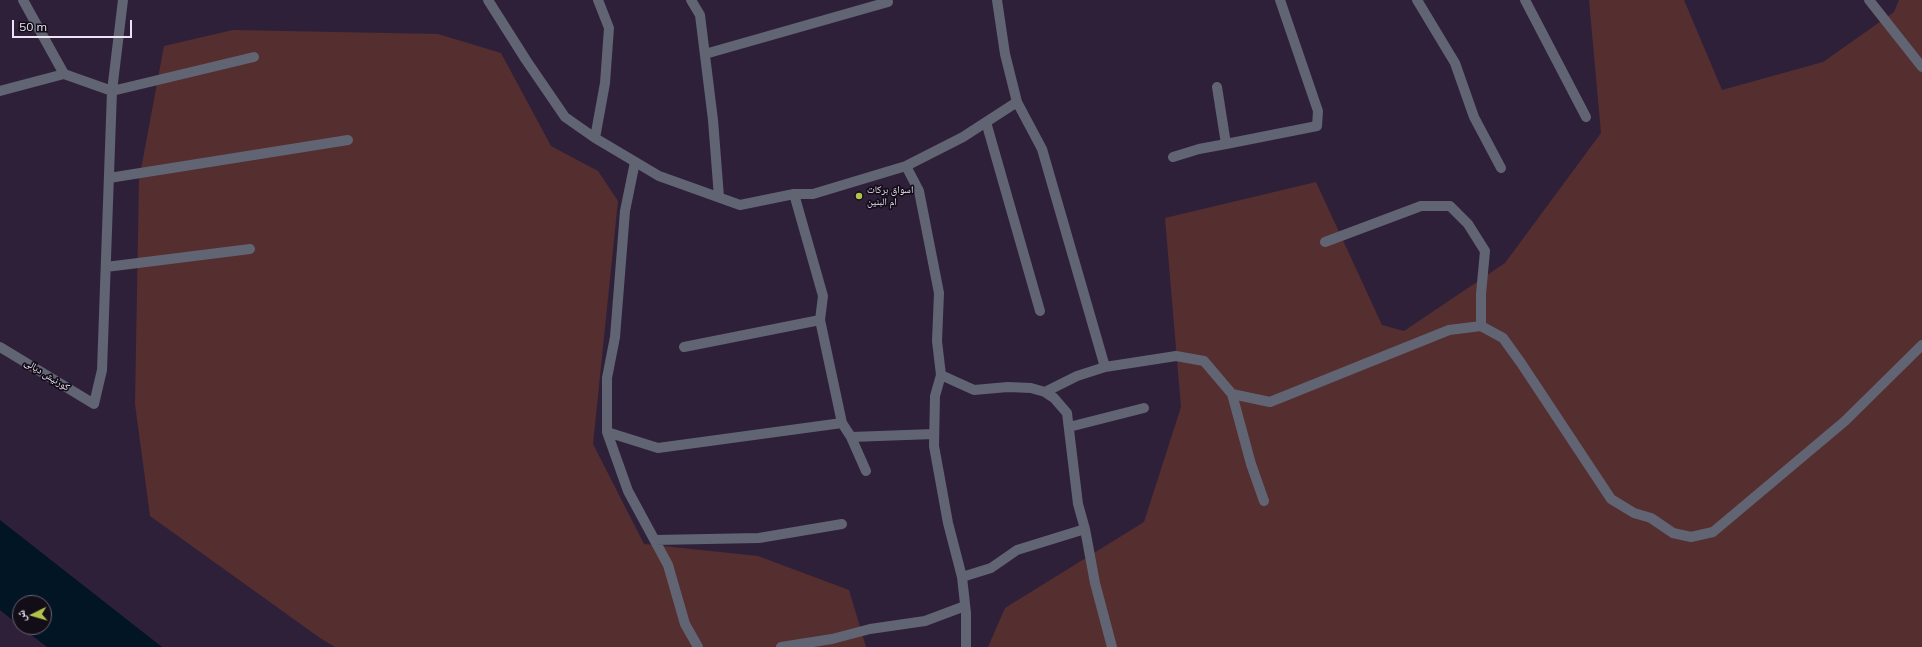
<!DOCTYPE html>
<meta charset="utf-8">
<style>
body{margin:0}
#map{position:relative;width:1922px;height:647px;overflow:hidden;background:#2f2039;font-family:Mulish,"Noto Naskh Arabic",sans-serif}
canvas{display:block}
.north{position:absolute;left:12px;top:595px;width:40px;height:40px;box-sizing:border-box;background:#130d18;border:1px solid #6a6370;border-radius:50%;rotate:265deg;font-size:11px;font-weight:700;line-height:16px;text-align:center;color:#ede3f4}
.north::after{content:'';display:block;margin:auto;width:14px;height:18px;background:#b2c34c;clip-path:polygon(50% 0,100% 100%,50% 72%,0 100%)}
.scale{position:absolute;left:12px;top:20px;width:120px;height:18px;box-sizing:border-box;border:2px solid #ede3f4;border-top:0;padding-left:5px;font-size:12px;line-height:14px;white-space:nowrap;color:#ede3f4;-webkit-text-stroke:3px #130d18;paint-order:stroke}
</style>
<div id="map">
<canvas width="1922" height="647"></canvas>
<div class="north">ش</div>
<div class="scale">50 m</div>
</div>
<script>
const context = document.querySelector('canvas').getContext('2d');
context.lineJoin = 'round';
function paint(path, color) { context.fillStyle = color; context.fill(path, 'evenodd'); }
function trace(path, color, width, dash) { context.strokeStyle = color; context.lineWidth = width; context.lineCap = dash ? 'butt' : 'round'; context.setLineDash(dash || []); context.stroke(path); }
function drawText(font, color, halo, rows, align = 'center') {
  context.font = font + ' Mulish,"Noto Naskh Arabic",sans-serif'; context.lineWidth = 3.5; context.setLineDash([]); context.textBaseline = 'middle'; context.strokeStyle = halo; context.fillStyle = color; for (const [text, x, y, turn = 0] of rows) {
    context.save(); context.translate(x, y); context.rotate((+turn || 0) * Math.PI / 180); context.textAlign = isNaN(turn) ? turn : align; if (halo) context.strokeText(text, 0, 0); context.fillText(text, 0, 0); context.restore();
  }
}
paint(new Path2D(`
 M1589 0H1684L1722 90 1823 62 1894 12 1899 0H1922V647H988L1005 608 1144 522 1181 407 1165 218 1316 182 1382 325 1404 331 1505 263 1601 133Z
 M233 30 438 34 501 53 551 146 598 171 618 201 593 444 644 544 758 556 849 590 866 647H335L320 638 150 516 135 404 139 180 164 46Z`), '#552e30');
paint(new Path2D(`
 M0 520 162 647H47L21 627H44V603H20V626L0 610Z`), '#021524');
trace(new Path2D(`
 M23 0 64 74
 M488 0 526 60 565 117 595 138 659 176 740 205 794 194H813L906 166 963 137 1017 102
 M691 0 700 15 713 120 719 197
 M997 0 1005 54 1017 102 1042 149 1105 367
 M1417 0 1455 63 1474 117 1501 168
 M1525 0 1586 117
 M1869 0 1922 67
 M705 54 888 2
 M1217 87 1226 144 1317 126 1318 111 1280 0
 M0 91 64 74 112 91 254 57
 M986 122 1040 311
 M595 138 605 83 609 28 598 0
 M1173 157 1199 149 1226 144
 M635 162 625 211 615 337 607 378V432L628 491 668 565 685 624 698 647
 M906 166 919 191 939 293 937 341 941 375 935 396 934 446 948 523 962 577 966 613V647
 M109 178 348 140
 M794 194 823 296 820 320 842 423 851 437 866 471
 M1325 242 1421 206H1450L1468 224 1485 251 1481 294V326
 M106 267 250 249
 M0 347 94 404 102 370 112 91 123 0
 M684 347 820 320
 M941 375 974 390 1008 387 1031 388 1045 392 1054 398 1067 413 1078 504 1085 529 1095 583 1112 647
 M1045 392 1077 376 1105 367 1176 356 1204 361 1232 394 1251 464 1264 501
 M1232 394 1270 402 1449 330 1481 326 1503 338 1521 363 1611 499 1634 513 1651 518 1673 533 1691 537 1713 532 1845 421 1922 345
 M1069 427 1144 408
 M607 432 658 448 842 423
 M851 437 934 434
 M655 540 759 538 842 524
 M962 577 991 568 1017 550 1085 529
 M781 647 832 639 870 629 925 621 965 606`), '#616472', 10);
for (const [x, y, r, color] of [
 [859,196,4,"#b2c34c"]
]) { const dot = new Path2D(); dot.arc(x, y, r, 0, 2 * Math.PI); context.fillStyle = color; context.fill(dot); trace(dot, '#130d18', 1.5); }
drawText('10px', '#ede3f4', '#130d18', [
 ["اسواق بركات",867,190],
 ["ام البنين",867,202]
], 'left');
drawText('10px', '#ede3f4', '#130d18', [
 ["كورنيش ديالى",47,375,32]
]);
</script>
